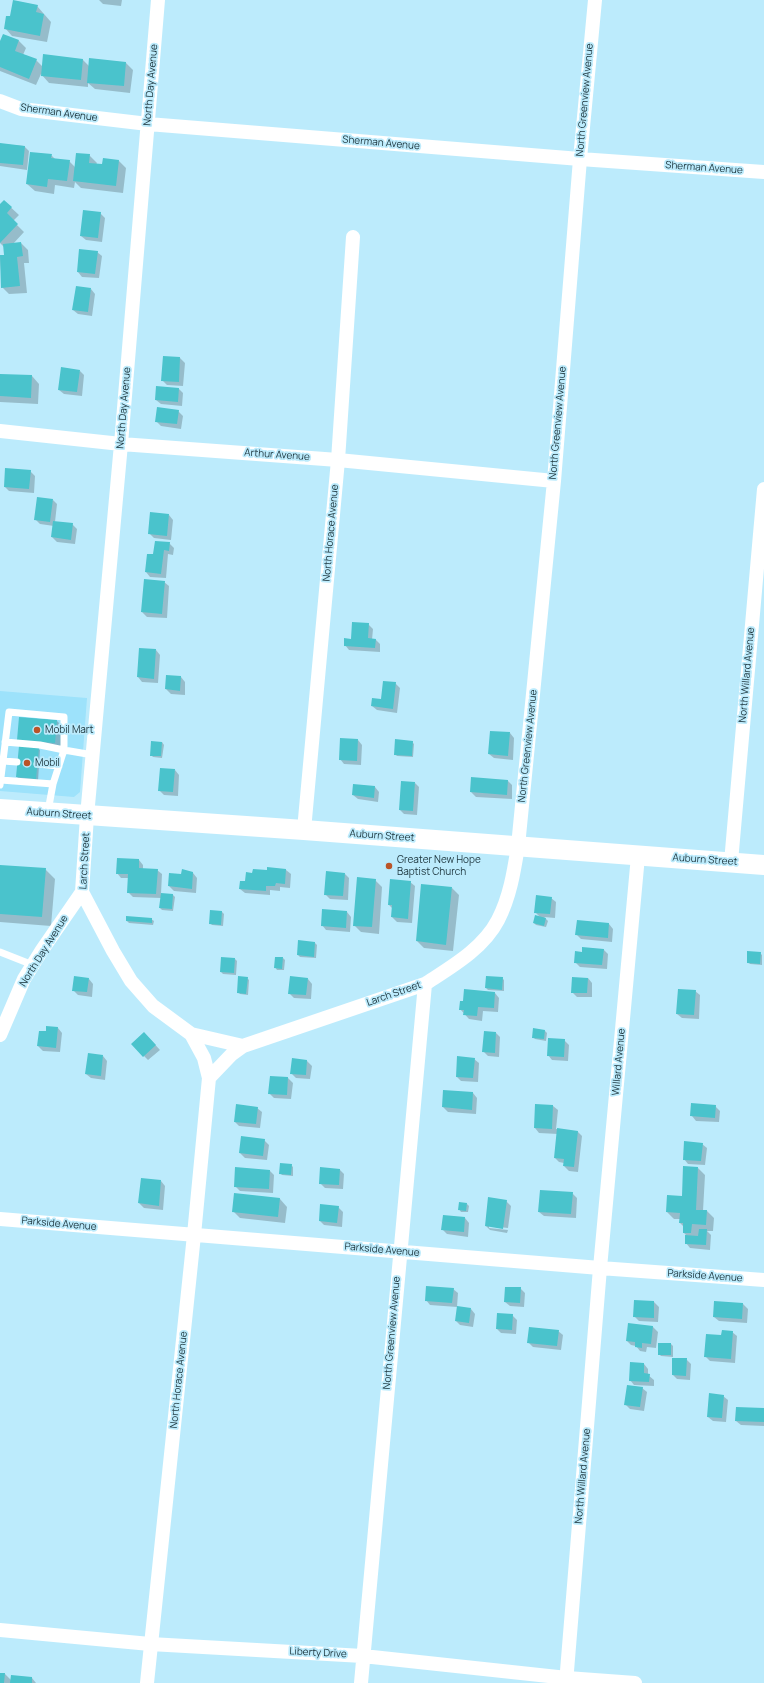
<!DOCTYPE html>
<style>
body{margin:0}
canvas{display:block;background:#bcebfc}
</style>
<canvas width="764" height="1683"></canvas>
<script>
const context = document.querySelector('canvas').getContext('2d');
context.lineJoin = 'round';
function paint(path, color) { context.fillStyle = color; context.fill(path, 'evenodd'); }
function trace(path, color, width, dash) { context.strokeStyle = color; context.lineWidth = width; context.lineCap = dash ? 'butt' : 'round'; context.setLineDash(dash || []); context.stroke(path); }
function drawText(font, color, halo, rows, align = 'center') {
  context.font = font + ' Manrope,sans-serif'; context.lineWidth = 3.5; context.setLineDash([]); context.textBaseline = 'middle'; context.strokeStyle = halo; context.fillStyle = color; for (const [text, x, y, turn = 0] of rows) {
    context.save(); context.translate(x, y); context.rotate((+turn || 0) * Math.PI / 180); context.textAlign = isNaN(turn) ? turn : align; if (halo) context.strokeText(text, 0, 0); context.fillText(text, 0, 0); context.restore();
  }
}
paint(new Path2D(`
 M0 691 87 698 80 792 74 797 0 791Z`), '#9de2fb');
paint(new Path2D(`
 M99 0H122L121 6 103 4Z
 M37 6 51 22 47 42 12 36 5 28 10 17Z
 M19 41 26 48 23 55 36 60 43 67 83 60 89 66 126 63 133 70 130 93 95 89 88 83V87L49 83 41 74 36 85 0 71V43Z
 M0 144 24 146 29 151 27 170 0 166Z
 M51 155 55 159 69 161 75 167 89 155 97 163 96 165H103L119 161 126 168 123 193 81 188 75 182 74 188 55 185 54 194 35 191 27 184Z
 M4 201 19 215 13 221 24 232 13 244 21 243 28 250 29 263H24L27 293 9 294 2 287 0 256H5L4 247 0 243V206Z
 M100 213 105 218 102 242 86 240 81 236Z
 M97 252 102 256 99 278 82 277 78 272Z
 M91 289 95 294 92 316 78 314 73 310Z
 M180 358 185 363 183 386 167 385 162 380Z
 M80 371 84 375 82 396 64 394 59 390Z
 M0 375 32 376 39 384 38 404 0 402Z
 M179 389 183 393 182 406 161 404 156 400Z
 M178 411 183 416 181 429 161 426 156 421Z
 M30 471 35 476 34 493 9 491 5 487Z
 M53 500 57 504 55 522 72 524 77 529 75 544 57 542 52 537 54 526 40 524 35 519Z
 M169 515 173 520 171 540 154 538 149 533Z
 M169 543 174 548 173 555 168 554 166 578 150 577 146 572 154 555Z
 M164 582 169 586 167 618 147 617 142 612Z
 M368 624 373 629 372 640H376L380 644V652L349 650 345 645Z
 M156 650 160 655 158 683 142 682 138 677Z
 M181 677 185 682V695L171 694 166 689Z
 M395 683 400 688 397 713 377 710 372 706 382 701Z
 M20 718 57 721 64 728 62 750 37 747 40 750 38 781 19 779 17 777 20 747Z
 M510 733 514 738 513 760 494 758 489 754Z
 M358 740 362 745 361 765 344 764 340 759Z
 M162 742 164 745 162 758 153 757 151 755Z
 M412 742 414 744 413 757 397 756 395 754Z
 M175 770 179 775 178 796 164 795 159 790Z
 M508 781 512 785V799L476 797 471 792Z
 M415 783 419 787 417 815 404 814 400 810Z
 M375 787 379 792 378 802 358 799 353 795Z
 M139 860 143 865V869L157 870 162 874 161 894 173 895 175 897 173 911 162 910 160 908 161 898 133 897 128 892 129 878H121L117 873Z
 M0 866 45 869 55 879 51 926 0 922Z
 M268 868 286 870 291 874 290 888 280 887V891L270 890V895L245 893 240 889 253 874 268 871Z
 M193 873 197 878 196 893 174 891 169 886 182 875Z
 M345 874 349 878 348 900 330 899 325 894Z
 M375 880 382 887 379 934 361 932 354 925Z
 M410 882 415 886 412 923 397 922 392 917 393 909 389 905Z
 M452 888 459 895 453 951 424 948 417 941Z
 M551 898 556 902 555 918 544 917 548 921 546 927 536 925 534 923 541 918 535 912Z
 M211 911 222 912 224 914 223 926 212 925 210 923Z
 M347 912 351 917 350 932 326 930 322 925Z
 M151 919 154 921 153 925 129 923 127 921Z
 M609 924 613 929 612 942 581 939 576 934Z
 M315 943 317 945 316 958 300 957 298 955Z
 M603 949 608 954 607 969 580 967 575 962 583 953Z
 M760 953 762 955V965L750 964 748 962Z
 M283 958 285 960 284 970H277L275 967Z
 M235 959 237 961 236 975 223 974 221 972Z
 M247 978 249 980 248 995 240 994 238 992Z
 M502 978 504 980V991L488 990 486 988Z
 M588 978 592 983V997H577L572 992Z
 M89 979 93 984 92 997 78 995 73 990Z
 M308 979 312 984 311 999 294 998 289 993Z
 M695 991 700 995 699 1019 682 1018 677 1014Z
 M495 993 499 998 498 1012 483 1011 482 1021 469 1019 460 1009Z
 M58 1028 62 1033 60 1052 43 1051 38 1046 47 1033Z
 M534 1030 545 1031 547 1033 546 1041 535 1039 533 1037Z
 M496 1033 500 1037 499 1057 488 1056 483 1051Z
 M149 1038 160 1050 148 1060 144 1056Z
 M564 1040 569 1045 568 1061 552 1060 548 1055Z
 M103 1056 107 1061 105 1080 91 1078 86 1074Z
 M474 1059 479 1063 478 1082 461 1081 457 1077Z
 M293 1060 307 1061 312 1066 310 1079 296 1078 291 1073Z
 M271 1077 288 1078 293 1083 291 1099 274 1098 269 1093Z
 M473 1093 477 1098 476 1114 448 1112 443 1107Z
 M536 1105 553 1106 558 1110 556 1129 578 1132 582 1136 578 1172 569 1171 564 1166V1163L559 1162 555 1158 558 1134 539 1133 535 1128Z
 M715 1106 720 1111 719 1122 696 1121 692 1116Z
 M257 1108 262 1112 260 1128 239 1126 235 1122Z
 M264 1140 269 1145 267 1160 245 1158 240 1153Z
 M702 1144 707 1148 705 1165 688 1164 684 1159Z
 M291 1165 293 1167V1176L282 1175 280 1173Z
 M698 1168 705 1175 703 1211H707L714 1218 713 1231H707L711 1235 710 1250 690 1248 686 1243V1235L684 1233V1227L680 1223V1219H674L667 1212 682 1197Z
 M340 1170 344 1174 343 1189 325 1188 320 1183Z
 M270 1171 274 1175 273 1193 240 1191 235 1186Z
 M161 1181 165 1186 163 1210 144 1208 139 1203Z
 M572 1193 577 1198 576 1218 544 1216 539 1212Z
 M235 1195 280 1199 287 1207 285 1223 240 1218 233 1211Z
 M506 1201 511 1206 508 1228 489 1226V1228L508 1230 507 1233 490 1230 486 1226Z
 M467 1204 469 1206 468 1212H461L459 1209Z
 M338 1207 343 1212 342 1227 324 1225 320 1221Z
 M465 1218 469 1223 468 1237 447 1234 442 1229Z
 M520 1288 525 1293 524 1307 510 1306 505 1302Z
 M453 1289 458 1293 457 1307 430 1305 426 1300Z
 M635 1301 654 1302 659 1307 658 1322 639 1321 634 1316Z
 M743 1304 748 1309 747 1323 719 1321 714 1317Z
 M471 1309 475 1314 473 1327 460 1325 456 1321Z
 M512 1315 517 1320 516 1334 501 1333 497 1329Z
 M629 1324 653 1327 658 1332 656 1348 647 1347 646 1352 640 1351 636 1346 631 1345 627 1341Z
 M558 1331 563 1335 561 1350 533 1347 528 1342Z
 M732 1332 737 1336 735 1363 710 1361 705 1356 722 1336Z
 M671 1344 673 1346V1357L661 1356 659 1354Z
 M686 1359 691 1364 690 1380 677 1379 673 1375Z
 M644 1364 648 1369V1375L654 1380V1386L634 1385 630 1380Z
 M642 1388 647 1392 644 1411 630 1409 625 1404Z
 M723 1396 728 1400 726 1422 713 1421 708 1417Z
 M764 1409V1426L741 1425 736 1421Z
 M0 1674H5L11 1680 32 1678 36 1683H0Z`), '#0003');
paint(new Path2D(`
 M13 0 38 5 36 12 44 14 40 36 4 29 6 16H10Z
 M3 34 19 40 15 51 37 59 29 79 0 67V41Z
 M43 54 83 59 81 80 41 76Z
 M89 58 126 62 124 86 87 83Z
 M0 143 25 146 23 165 0 163Z
 M30 152 52 154 51 158 70 160 67 181 48 179 47 187 26 184Z
 M76 153 90 154 89 163 102 164 103 158 119 160 116 186 73 181Z
 M4 200 12 207 7 213 18 224 0 243V204Z
 M83 210 101 212 98 238 80 236Z
 M21 242 23 256 17 257 20 286 1 288 0 255H4L3 244Z
 M79 249 98 251 95 274 77 272Z
 M76 286 91 288 88 312 72 310Z
 M163 356 180 357 179 382 161 381Z
 M61 367 80 370 77 392 58 390Z
 M0 374 32 375 31 398 0 396Z
 M156 386 179 388 178 402 155 400Z
 M157 407 179 410 177 424 155 422Z
 M5 468 31 470 29 489 4 487Z
 M37 497 53 499 50 522 34 520Z
 M150 512 169 514 167 536 148 534Z
 M53 521 73 523 71 540 51 537Z
 M155 541 170 542 169 551 164 550 161 574 145 572 147 554H153Z
 M144 579 165 581 162 614 141 612Z
 M352 622 369 623 368 638 376 639 375 648 344 646V638L351 639Z
 M139 648 156 649 154 679 137 677Z
 M166 675 181 676 180 691 165 689Z
 M383 681 396 682 393 709 371 706 372 698 381 699Z
 M19 717 57 720 55 743 17 740Z
 M490 731 510 732 508 756 488 754Z
 M340 738 358 739 357 761 339 760Z
 M395 739 413 741 412 756 394 755Z
 M151 741 162 742 161 756H150Z
 M19 746 39 747 36 779 16 777Z
 M160 768 175 769 173 792 158 791Z
 M471 777 508 780 507 795 470 792Z
 M401 781 415 782 413 811 399 810Z
 M353 784 375 786 374 798 352 795Z
 M117 858 139 859V868L158 869 156 894 127 893 128 874H116Z
 M0 865 46 868 42 917 0 914Z
 M267 867 286 869 285 884 276 883 275 886H266V891L239 889 240 881H245L246 872 252 873 253 869 267 870Z
 M182 869 193 872 192 889 168 886 169 873 181 874Z
 M326 871 345 873 343 896 324 895Z
 M357 877 376 879 372 927 353 926Z
 M390 879 411 881 408 919 391 917 392 905H388Z
 M421 884 452 887 446 945 416 941Z
 M161 893 173 894 172 909 159 908Z
 M536 895 552 897 550 914 534 913Z
 M322 909 347 911 346 928 321 926Z
 M210 910 222 911 221 925 209 924Z
 M535 915 546 918 544 926 533 923Z
 M126 916 152 918V923L126 921Z
 M577 920 609 923 608 938 575 935Z
 M298 940 315 942 314 957 297 955Z
 M582 947 604 949 602 965 574 963 575 951 582 952Z
 M747 951 761 952 760 964 747 963Z
 M221 957 235 958 234 973 220 972Z
 M275 957H283L282 969 274 968Z
 M74 976 89 978 87 992 72 991Z
 M238 976 248 977 246 994 237 993Z
 M290 976 308 978 306 995 288 994Z
 M486 976 503 977 502 990 485 988Z
 M572 977 588 978 587 993H571Z
 M464 989 495 992 494 1008 478 1007 477 1016 463 1015 464 1010H459L460 1001H463Z
 M678 989 696 990 694 1015 676 1014Z
 M46 1026 58 1027 56 1048 37 1046 39 1031H46Z
 M533 1028 545 1030 544 1039 532 1038Z
 M484 1031 496 1032 495 1053 482 1052Z
 M144 1032 156 1045 143 1057 131 1044Z
 M548 1038 565 1039 564 1057 547 1056Z
 M88 1053 103 1055 101 1076 85 1074Z
 M457 1056 475 1058 473 1078 456 1077Z
 M292 1058 307 1060 306 1075 290 1074Z
 M270 1076 288 1077 287 1095 268 1094Z
 M443 1090 473 1092 472 1110 442 1107Z
 M691 1103 716 1105 715 1118 690 1116Z
 M236 1104 258 1107 256 1124 234 1122Z
 M535 1104 553 1105 552 1129 534 1128Z
 M557 1128 578 1131 574 1167 563 1166 564 1159 554 1158Z
 M241 1136 265 1139 263 1156 239 1153Z
 M684 1141 703 1143 701 1161 683 1160Z
 M280 1163 292 1164 291 1175 279 1174Z
 M683 1166 698 1167 696 1210H707L706 1225 692 1224 691 1233H683V1223H679L680 1213 666 1212 667 1195 682 1196Z
 M235 1167 270 1170 269 1189 234 1187Z
 M320 1167 340 1169 339 1185 319 1184Z
 M141 1178 161 1180 159 1206 138 1203Z
 M540 1190 573 1192 571 1214 538 1212Z
 M234 1193 280 1198 278 1217 232 1212Z
 M488 1197 507 1200 503 1229 485 1226Z
 M459 1202 467 1203 466 1211 458 1210Z
 M320 1204 339 1206 337 1223 319 1221Z
 M443 1215 465 1217 464 1232 441 1230Z
 M699 1229H707L706 1245 685 1244V1235L698 1236Z
 M426 1286 454 1288 452 1303 425 1301Z
 M505 1287H521L520 1303 504 1302Z
 M634 1300 654 1301V1318L633 1317Z
 M714 1301 743 1303 742 1319 713 1317Z
 M457 1306 471 1308 469 1323 455 1321Z
 M497 1313 513 1314 512 1330 496 1329Z
 M628 1323 653 1326 651 1344 642 1343V1348L635 1347V1342L626 1341Z
 M529 1327 559 1330 557 1346 527 1343Z
 M722 1330 733 1331 731 1359 704 1357 706 1334 721 1335Z
 M658 1343H671V1355H658Z
 M672 1358H687L686 1376 672 1375Z
 M630 1362 644 1363V1373L650 1374 649 1382 629 1381Z
 M627 1385 643 1387 640 1407 624 1405Z
 M709 1393 724 1395 722 1418 707 1417Z
 M736 1407 764 1408V1422L735 1421Z
 M0 1673H5L4 1683H0Z
 M11 1675 32 1677V1683H10Z`), '#4ac3cc');
trace(new Path2D(`
 M5 742 40 745 64 750 53 784 48 811
 M3 761 17 762
 M37 764 59 766
 M1 780 53 784
 M0 785 9 712 64 717V750L93 755
 M0 952 33 965`), '#fff', 7);
trace(new Path2D(`
 M158 0 121 444 87 816 82 892 113 951 131 981 153 1006 191 1034 204 1058 209 1078 232 1054 243 1046 425 984C451 967 483 949 498 920 510 897 514 871 518 846L554 481 580 159 595 0
 M0 101 21 109 148 124 580 159 764 172
 M0 431 121 444 338 460 554 481
 M304 830 338 460 353 237
 M731 862 764 489
 M191 1034 243 1046
 M0 1035 24 979 42 950 82 892
 M0 1219 600 1268 764 1280
 M0 1630 150 1644 363 1656 567 1678 635 1683
 M147 1683 194 1235 209 1078
 M361 1683 425 984
 M566 1683 600 1268 638 856`), '#fff', 14);
trace(new Path2D(`
 M0 809 304 830 764 865`), '#fff', 20);
for (const [x, y, r, color] of [
 [37,730,4,"#ba5427"],
 [27,763,4,"#ba5427"],
 [389,866,4,"#ba5427"]
]) { const dot = new Path2D(); dot.arc(x, y, r, 0, 2 * Math.PI); context.fillStyle = color; context.fill(dot); trace(dot, '#bcebfc', 1.5); }
drawText('10px', '#1b333b', '#bcebfc', [
 ["North Day Avenue",151,85,-85],
 ["North Greenview Avenue",585,100,-85],
 ["Sherman Avenue",59,113,8],
 ["Sherman Avenue",381,143,5],
 ["Sherman Avenue",704,168,4],
 ["North Day Avenue",124,408,-85],
 ["North Greenview Avenue",558,423,-85],
 ["Arthur Avenue",277,455,4],
 ["North Horace Avenue",331,533,-85],
 ["North Willard Avenue",747,675,-85],
 ["North Greenview Avenue",528,746,-84],
 ["Auburn Street",59,814,4],
 ["Auburn Street",382,836,4],
 ["Auburn Street",705,860,4],
 ["Larch Street",85,861,-87],
 ["North Day Avenue",44,951,-58],
 ["Larch Street",394,994,-19],
 ["Willard Avenue",619,1062,-85],
 ["Parkside Avenue",59,1224,5],
 ["Parkside Avenue",382,1250,5],
 ["Parkside Avenue",705,1276,4],
 ["North Greenview Avenue",392,1333,-85],
 ["North Horace Avenue",179,1380,-84],
 ["North Willard Avenue",583,1476,-85],
 ["Liberty Drive",318,1653,3]
]);
drawText('10px', '#1b333b', '#bcebfc', [
 ["Mobil Mart",45,730],
 ["Mobil",35,763],
 ["Greater New Hope",397,860],
 ["Baptist Church",397,872]
], 'left');
</script>
